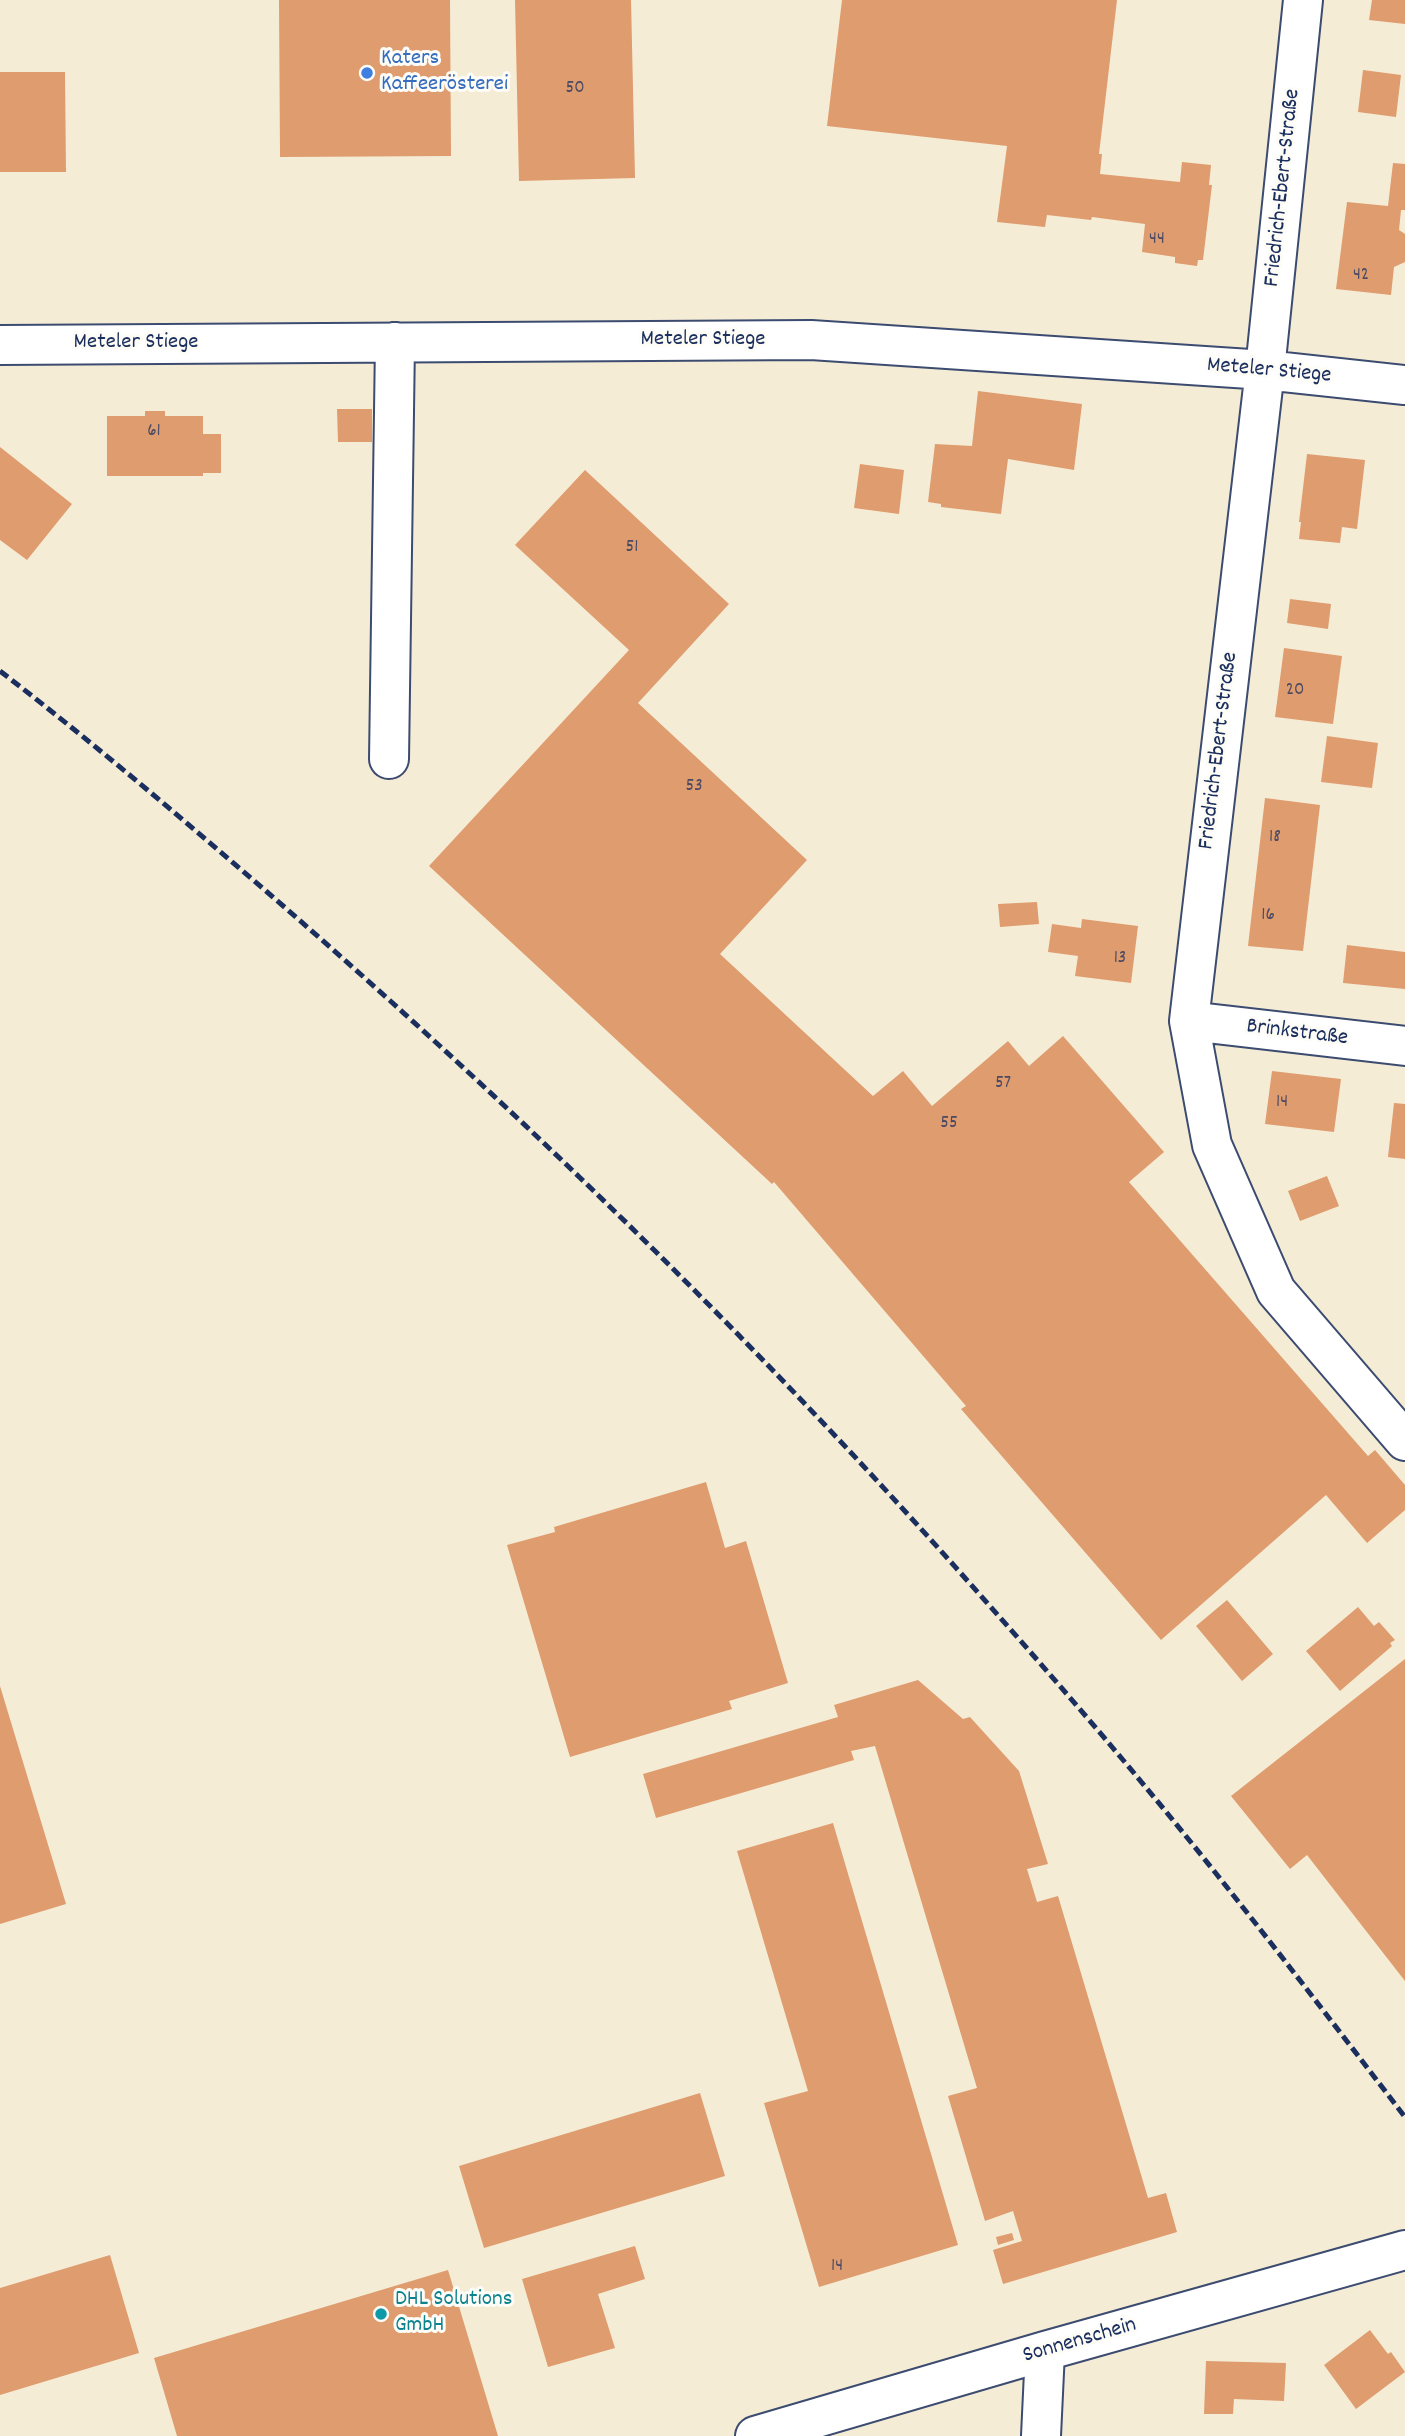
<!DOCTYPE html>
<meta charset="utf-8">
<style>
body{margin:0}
canvas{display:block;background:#f5ecd6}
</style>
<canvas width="1405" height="2436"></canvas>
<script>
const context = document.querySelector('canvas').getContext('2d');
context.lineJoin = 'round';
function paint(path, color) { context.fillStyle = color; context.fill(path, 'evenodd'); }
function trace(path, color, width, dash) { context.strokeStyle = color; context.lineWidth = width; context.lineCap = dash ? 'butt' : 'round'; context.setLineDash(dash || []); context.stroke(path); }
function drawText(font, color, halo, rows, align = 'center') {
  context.font = font + ' Dekko,sans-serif'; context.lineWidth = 6; context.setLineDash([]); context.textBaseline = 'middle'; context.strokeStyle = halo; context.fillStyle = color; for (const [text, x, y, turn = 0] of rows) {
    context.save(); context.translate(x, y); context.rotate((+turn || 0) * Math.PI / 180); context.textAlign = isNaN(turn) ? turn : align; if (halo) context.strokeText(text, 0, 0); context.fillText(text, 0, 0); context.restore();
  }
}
paint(new Path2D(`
 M279 0H450L451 156 280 157Z
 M515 0H631L635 178 519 181Z
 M842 0H1117L1099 154H1102L1100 174 1180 182 1182 162 1211 165 1209 185H1212L1203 260H1198L1197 266 1175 263V257L1142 252 1145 224 1092 217 1091 220 1047 215 1045 227 997 222 1007 146 827 126Z
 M1372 0H1405V24L1369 20Z
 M1363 70 1401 75 1396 117 1358 112Z
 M0 72H65L66 172H0Z
 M1393 163 1405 164V210H1401L1399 230 1405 234V262L1394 267 1391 295 1336 289 1347 202 1388 206Z
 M978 391 1082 404 1074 470 1008 459 1001 514 941 507V504L928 502 935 444 972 446Z
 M337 409H372V442H338Z
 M145 411H165V416H203V434H221V473H203V476H107V416H145Z
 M0 447 72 504 27 560 0 540Z
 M1307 454 1365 460 1357 529 1342 527 1340 543 1299 539 1301 522H1299Z
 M860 464 904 470 899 514 854 508Z
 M585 470 729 604 638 703 807 860 720 954 873 1096 903 1071 932 1106 1008 1041 1029 1066 1063 1036 1164 1152 1129 1182 1368 1456 1375 1450 1405 1485V1510L1367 1543 1326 1495 1161 1640 961 1409 966 1406 774 1182 772 1184 429 866 629 650 515 545Z
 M1290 599 1331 604 1328 629 1287 623Z
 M1284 648 1342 656 1333 724 1275 717Z
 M1327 736 1378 743 1372 788 1321 782Z
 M1265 798 1320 805 1303 951 1248 946Z
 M1037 902 1039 924 1000 927 998 904Z
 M1082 919 1138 926 1131 983 1075 976 1078 956 1048 952 1052 924 1081 928Z
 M1347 945 1405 952V989L1343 983Z
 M1272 1071 1341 1079 1334 1132 1265 1124Z
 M1394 1103 1405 1104V1159L1388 1157Z
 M1327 1176 1339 1206 1300 1221 1288 1191Z
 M706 1482 725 1548 746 1541 788 1683 729 1701 732 1709 570 1757 507 1545 555 1532 554 1527Z
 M1227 1600 1273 1654 1242 1681 1196 1626Z
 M1358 1607 1374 1626 1379 1622 1395 1640 1390 1643 1392 1646 1340 1691 1306 1651Z
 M1405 1659V1981L1307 1855 1290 1869 1231 1796Z
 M918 1680 963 1719 970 1717 1019 1771 1048 1864 1027 1869 1037 1902 1058 1896 1148 2198 1166 2193 1177 2232 1003 2284 993 2250 1022 2241 1013 2211 985 2221 948 2096 977 2088 875 1746 851 1751 854 1760 656 1818 643 1774 838 1717 834 1705Z
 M0 1686 66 1904 0 1924Z
 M833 1823 958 2245 819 2287 764 2103 808 2091 737 1851Z
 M700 2093 725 2176 484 2248 459 2166Z
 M1012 2233 1014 2240 998 2245 996 2237Z
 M635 2246 645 2279 598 2294 615 2348 548 2367 522 2279Z
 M110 2255 139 2353 0 2395V2288Z
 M448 2270 498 2436H177L154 2358Z
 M1370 2330 1388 2354 1391 2352 1405 2372 1356 2409 1324 2365Z
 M1206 2361 1286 2363 1284 2401 1234 2399 1233 2414H1204Z`), '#df9c6e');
const minor = new Path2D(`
 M1303 0 1265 370 1189 1021 1212 1145 1276 1291 1405 1441
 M0 345 811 340 1265 370 1405 385
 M389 759 395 342
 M1189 1021 1405 1046
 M755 2436 1045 2351 1405 2250
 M1041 2436 1045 2351`);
trace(minor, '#3c4b70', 42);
trace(minor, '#fff', 38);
trace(new Path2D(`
 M0 671C91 741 179 816 266 891 522 1113 765 1350 988 1604 1067 1693 1144 1783 1218 1876 1281 1955 1343 2036 1405 2117`), '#1b2f5e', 5, [10, 5]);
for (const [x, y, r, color] of [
 [367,73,7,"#3f7fe0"],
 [381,2314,7,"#0f9aa8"]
]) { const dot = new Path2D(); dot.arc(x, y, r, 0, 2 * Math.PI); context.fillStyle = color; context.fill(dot); trace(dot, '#fdfcf7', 2.5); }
drawText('19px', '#4c4a62', null, [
 ["50",575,89],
 ["44",1157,240],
 ["42",1361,276],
 ["61",154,432],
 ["51",632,548],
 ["20",1295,691],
 ["53",694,787],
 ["18",1275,838],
 ["16",1268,916],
 ["13",1120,959],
 ["57",1003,1084],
 ["14",1282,1103],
 ["55",949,1124],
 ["14",837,2267]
]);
drawText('23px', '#366cbe', '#fdfcf7', [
 ["Katers",381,60],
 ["Kaffeerösterei",381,86]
], 'left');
drawText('23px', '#1b2f5e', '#fdfcf7', [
 ["Friedrich-Ebert-Straße",1284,188,-84],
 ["Meteler Stiege",703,341],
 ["Meteler Stiege",136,344],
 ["Meteler Stiege",1269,372,5],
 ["Friedrich-Ebert-Straße",1220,751,-83],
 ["Brinkstraße",1297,1034,7],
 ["Sonnenschein",1080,2342,-16]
]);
drawText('23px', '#0d838f', '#fdfcf7', [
 ["DHL Solutions",395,2301],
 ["GmbH",395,2327]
], 'left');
</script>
